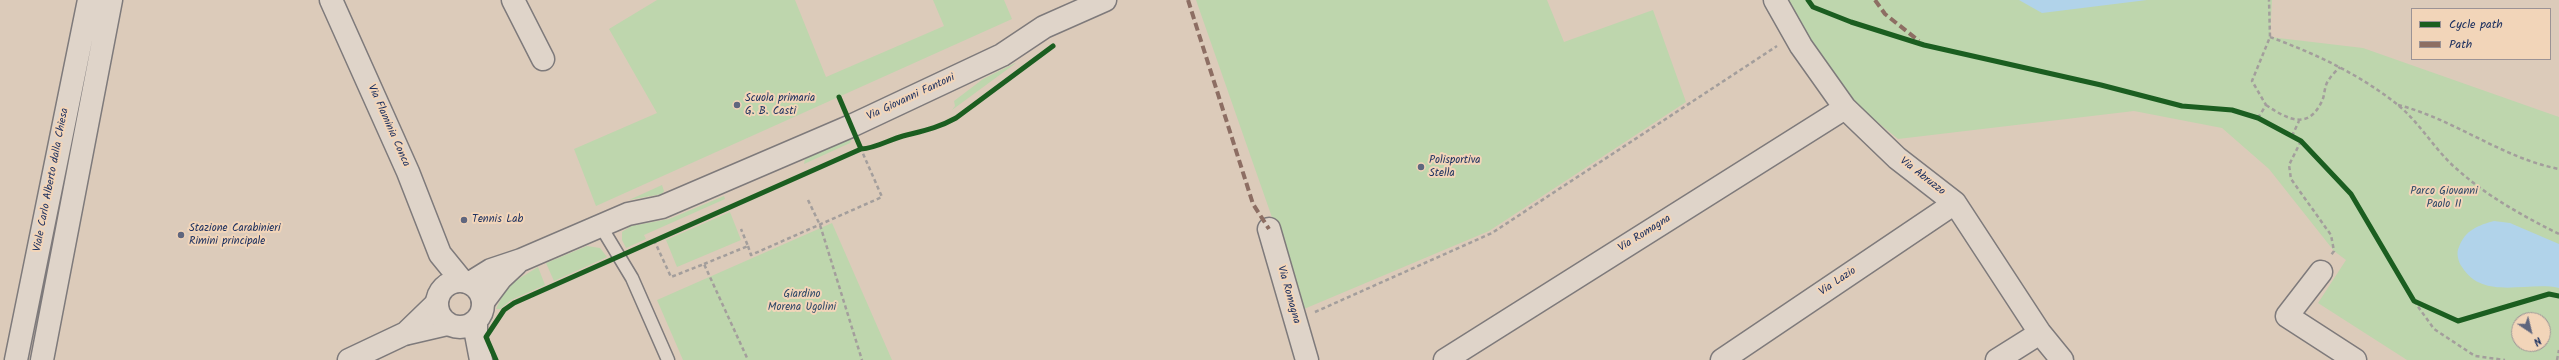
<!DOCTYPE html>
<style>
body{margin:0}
#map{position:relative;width:2559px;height:360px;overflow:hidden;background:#dccbba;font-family:Kalam,sans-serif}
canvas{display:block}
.legend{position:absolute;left:2411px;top:8px;width:140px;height:52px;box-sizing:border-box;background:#f2d5b9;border:1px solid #9c9395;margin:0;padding:5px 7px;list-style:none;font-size:12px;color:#1b2f5e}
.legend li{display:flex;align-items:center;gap:8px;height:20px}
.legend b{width:20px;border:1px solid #9c9395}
.north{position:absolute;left:2511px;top:312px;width:40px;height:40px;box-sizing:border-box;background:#f2d5b9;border:1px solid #9c9395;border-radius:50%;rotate:145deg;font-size:11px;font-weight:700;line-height:16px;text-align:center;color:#1b2f5e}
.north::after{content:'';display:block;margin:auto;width:14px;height:18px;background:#5f667e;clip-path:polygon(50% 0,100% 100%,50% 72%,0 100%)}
</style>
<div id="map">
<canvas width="2559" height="360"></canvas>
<ul class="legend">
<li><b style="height:5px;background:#1b5e20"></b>Cycle path</li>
<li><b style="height:5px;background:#8d6e63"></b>Path</li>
</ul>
<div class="north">N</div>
</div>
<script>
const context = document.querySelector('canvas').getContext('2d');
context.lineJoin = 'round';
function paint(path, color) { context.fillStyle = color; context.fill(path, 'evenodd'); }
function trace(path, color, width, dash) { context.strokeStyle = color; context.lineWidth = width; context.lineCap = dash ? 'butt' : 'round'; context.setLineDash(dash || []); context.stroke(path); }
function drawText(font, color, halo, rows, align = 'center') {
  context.font = font + ' Kalam,sans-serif'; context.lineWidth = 4; context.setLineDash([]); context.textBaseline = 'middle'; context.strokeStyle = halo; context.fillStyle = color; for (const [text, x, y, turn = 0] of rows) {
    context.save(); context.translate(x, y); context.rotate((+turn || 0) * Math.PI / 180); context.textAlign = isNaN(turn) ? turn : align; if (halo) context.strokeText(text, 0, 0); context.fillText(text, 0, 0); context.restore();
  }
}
paint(new Path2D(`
 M657 0H795L826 77 944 26 933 0H1004L1012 19 596 206 574 149 657 113 609 29Z
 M1196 0H1547L1564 42 1653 10 1686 102 1489 231 1304 309Z
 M1789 0H2272L2270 37 2363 48 2559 117V360H2407L2318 303 2346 260 2334 251 2269 169 2222 128 2134 111 1898 139 1853 102 1814 50ZM2519 320H2543V344H2519Z
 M1015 63H1016L952 110 955 106 954 101 983 79Z
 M852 138 850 143 804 164 805 159Z
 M662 185 664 191 662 194 629 200Z
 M724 196 725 199 644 235 646 239 626 248 622 240V232L631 226 669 219Z
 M730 212 741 240 677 267 666 240Z
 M832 223 892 360H683L657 300Z
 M587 246 600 248 607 257 554 281 546 263Z
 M538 267 545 285 511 300 500 309H496L507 286Z`), '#bed6ad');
paint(new Path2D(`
 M2019 0H2147L2042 13Z
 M2494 221 2510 223 2559 244V288C2527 281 2483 301 2462 267 2458 262 2456 252 2459 247 2465 230 2479 225 2494 221Z`), '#b1d3ea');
const lane = new Path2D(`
 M600 225 632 278 668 360`);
const street = new Path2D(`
 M513 0 543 59
 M1775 0 1801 46 1845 108 1897 158 1955 203 2040 333 2062 360
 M1269 229 1307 360
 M2321 272 2287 316 2355 360
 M470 283 491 270 521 260 628 214 662 207 851 126 1002 55 1044 27 1105 0
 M483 302 501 278 516 264
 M405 334 436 304
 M349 360 404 334 447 324
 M1445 360 1845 108
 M1722 360 1955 203
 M1997 360 2040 333`);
const secondary = new Path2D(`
 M331 0 408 172 440 254 462 281
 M437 304a23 23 0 1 1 46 0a23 23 0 1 1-46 0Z
 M476 321V334L481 360
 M16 360 89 0
 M42 360 111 0`);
trace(lane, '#7e7a7b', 15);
trace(street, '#7e7a7b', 25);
trace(secondary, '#7e7a7b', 25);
trace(new Path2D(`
 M2270 37C2316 54 2359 74 2398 105 2421 124 2436 152 2459 171 2490 198 2523 216 2559 234
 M2266 105C2287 119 2308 131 2322 101 2325 95 2324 87 2328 81 2331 76 2336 71 2340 67
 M2398 105C2454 119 2502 158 2559 169
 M2258 118 2266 105 2252 81 2270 37 2269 0
 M2292 136 2299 121
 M2301 141 2289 165 2291 179 2331 235 2334 251 2331 255
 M808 200 820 225 862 360
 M654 240 671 277 704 264 748 360
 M748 246 751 255 882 197 861 149
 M704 264 748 246 741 229
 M2414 301 2434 329 2475 356 2505 360
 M1315 312 1492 233 1777 46
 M2557 360 2559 350`), '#a39e9c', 2.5, [4, 3]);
trace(lane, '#dfd4c9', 12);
trace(street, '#dfd4c9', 22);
trace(secondary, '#dfd4c9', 22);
trace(new Path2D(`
 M1188 0 1253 204 1269 229
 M1875 0 1885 14 1919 41`), '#8d6e63', 4, [8, 4]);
trace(new Path2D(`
 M1808 0 1813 7 1851 22 1924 45 2101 85 2182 106 2232 110 2258 118 2301 141 2351 194 2414 301 2458 321 2549 294 2559 296
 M839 97 861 149
 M496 360 486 337 504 310 514 303 861 149C877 148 888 140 903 136 922 131 938 128 956 118L1053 46`), '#1b5e20', 5);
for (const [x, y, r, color] of [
 [737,105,4,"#5f667e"],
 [1421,167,4,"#5f667e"],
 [464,220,4,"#5f667e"],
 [181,235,4,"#5f667e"]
]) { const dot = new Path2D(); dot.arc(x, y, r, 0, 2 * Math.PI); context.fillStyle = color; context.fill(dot); trace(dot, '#f2d5b9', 1.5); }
drawText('11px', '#1b2f5e', '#f2d5b9', [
 ["Via Giovanni Fantoni",911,98,-25],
 ["Via Flaminia Conca",388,126,66],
 ["Via Abruzzo",1922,177,38],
 ["Viale Carlo Alberto dalla Chiesa",52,180,-79],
 ["Via Romagna",1645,234,-32],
 ["Via Lazio",1838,282,-34],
 ["Via Romagna",1288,295,74]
]);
drawText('11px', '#1b2f5e', '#f2d5b9', [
 ["Scuola primaria",745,99],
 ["G. B. Casti",745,112],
 ["Polisportiva",1429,161],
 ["Stella",1429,174],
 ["Tennis Lab",472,220],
 ["Stazione Carabinieri",189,229],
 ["Rimini principale",189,242]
], 'left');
drawText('11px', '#304968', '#f2d5b9', [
 ["Parco Giovanni",2444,192],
 ["Paolo II",2444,205],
 ["Giardino",802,295],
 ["Morena Ugolini",802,308]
]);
</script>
